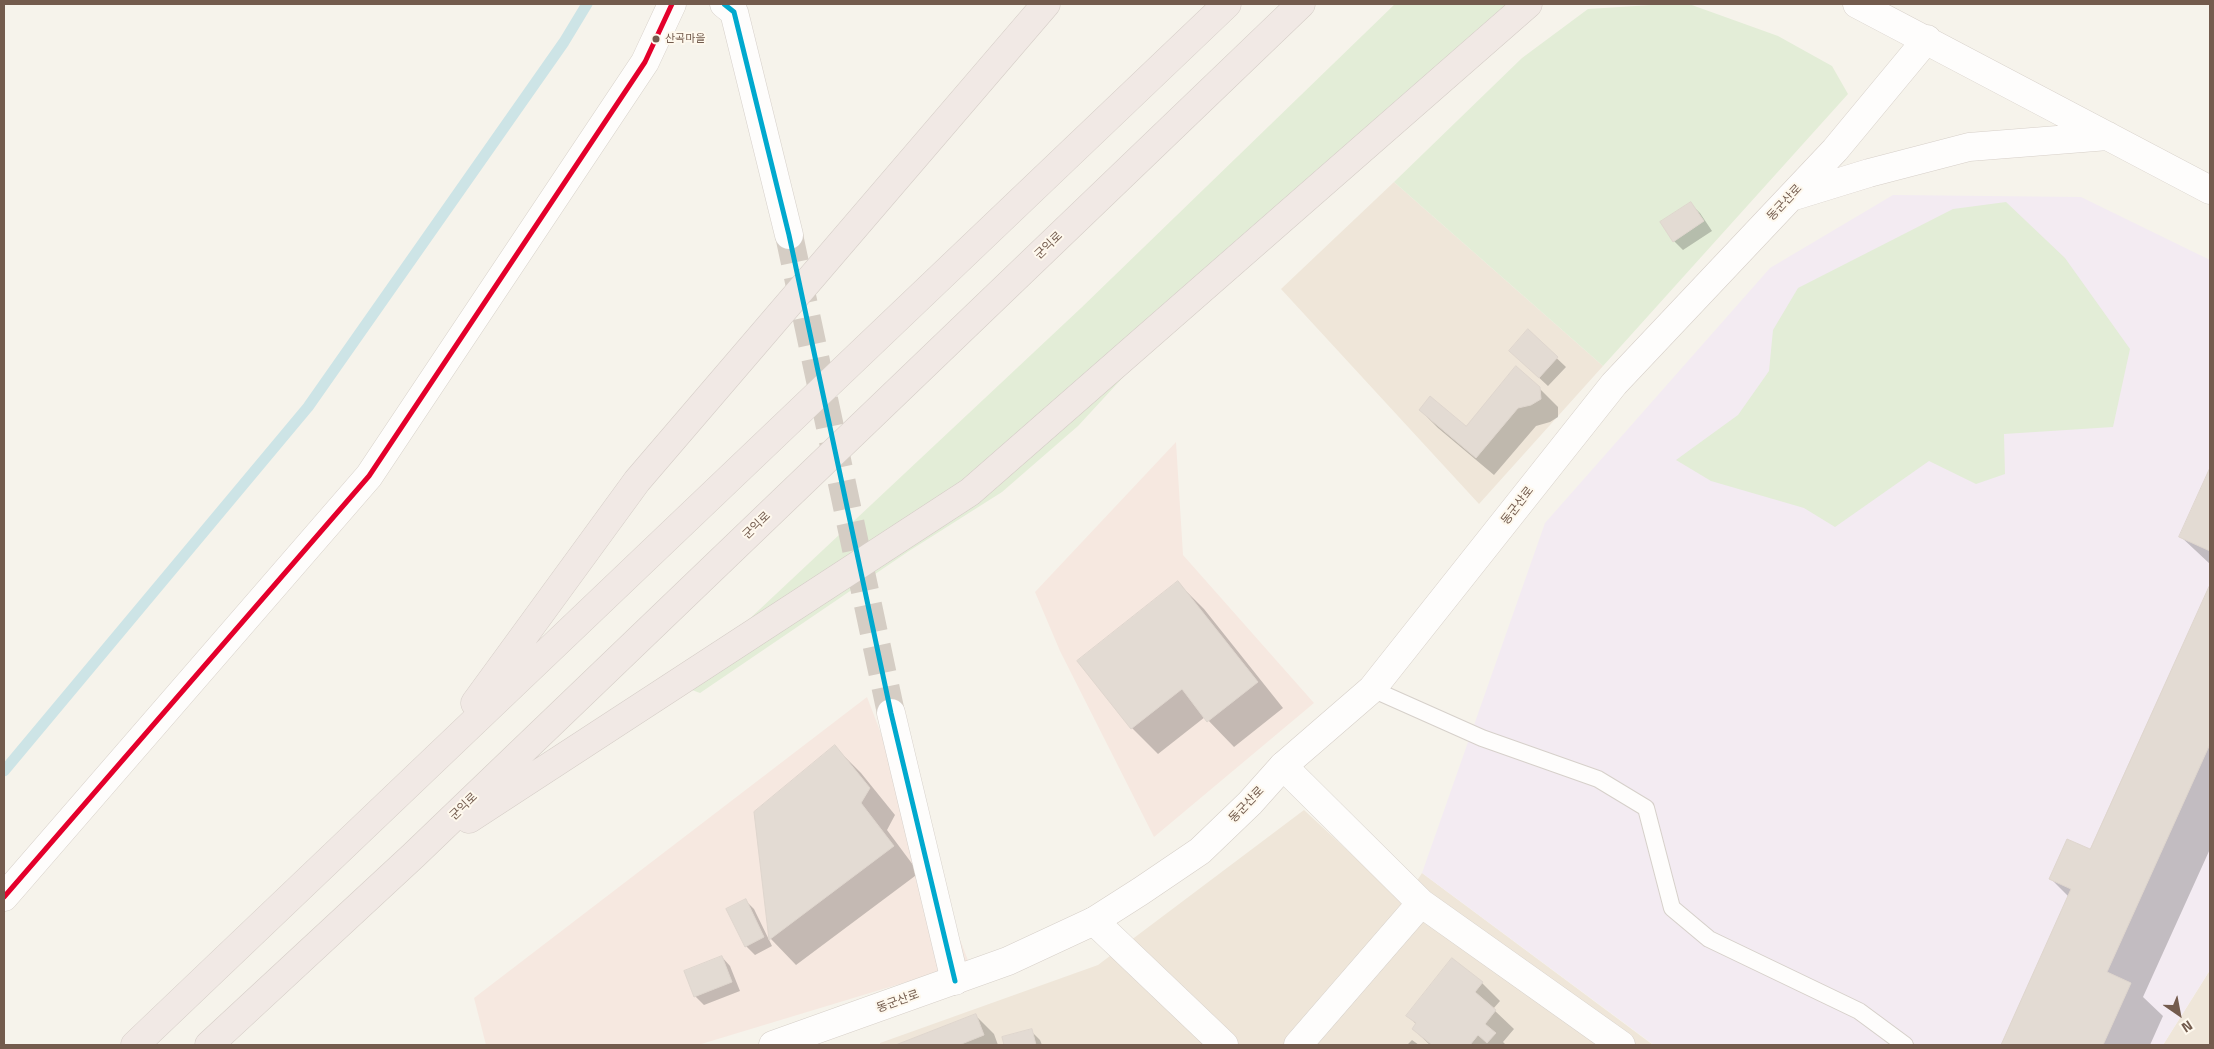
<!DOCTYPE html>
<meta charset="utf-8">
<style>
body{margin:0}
#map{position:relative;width:2214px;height:1049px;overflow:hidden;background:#f6f3eb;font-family:"Titillium Web",sans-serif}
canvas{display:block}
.frame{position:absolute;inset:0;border:5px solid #735b4d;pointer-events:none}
.north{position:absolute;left:2154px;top:989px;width:50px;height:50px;-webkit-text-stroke:4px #fef8ed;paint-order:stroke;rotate:147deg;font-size:14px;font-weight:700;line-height:20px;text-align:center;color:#735b4d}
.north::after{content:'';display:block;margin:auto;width:18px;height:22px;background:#735b4d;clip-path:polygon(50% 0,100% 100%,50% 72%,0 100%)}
</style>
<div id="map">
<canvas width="2214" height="1049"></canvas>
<div class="frame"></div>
<div class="north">N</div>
</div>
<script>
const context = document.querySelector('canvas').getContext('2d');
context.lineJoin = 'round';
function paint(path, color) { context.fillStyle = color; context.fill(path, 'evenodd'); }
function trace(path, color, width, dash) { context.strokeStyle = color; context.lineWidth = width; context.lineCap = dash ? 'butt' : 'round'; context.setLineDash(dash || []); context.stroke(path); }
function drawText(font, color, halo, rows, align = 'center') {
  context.font = font + ' "Titillium Web","Noto Sans KR",sans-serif'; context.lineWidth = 4; context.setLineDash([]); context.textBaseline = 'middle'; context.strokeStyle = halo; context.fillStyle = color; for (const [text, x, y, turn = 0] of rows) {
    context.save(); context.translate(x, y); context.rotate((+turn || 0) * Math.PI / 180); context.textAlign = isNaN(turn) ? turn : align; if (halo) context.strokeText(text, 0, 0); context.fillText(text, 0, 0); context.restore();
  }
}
paint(new Path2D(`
 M1394 182 1603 366 1479 504 1281 289Z
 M1304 810 1403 902 1422 873 1653 1045H880V1043L1098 965Z
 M2210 970V1045H2163Z`), '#efe6d9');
paint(new Path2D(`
 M1176 442 1183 555 1314 703 1154 837 1060 651 1035 592Z
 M867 697 969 963 698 1045H486L474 998Z`), '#f6e8e0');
paint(new Path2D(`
 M1893 195 2081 197 2210 260V970L2163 1045H1654L1422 873 1545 523 1770 268Z`), '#f3ebf2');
paint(new Path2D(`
 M1395 4H1508L1237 254 1078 426 1002 492 909 551 700 693 679 685 1081 308Z
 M1667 4H1689L1778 36 1832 66 1848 94 1603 366 1394 182 1522 58 1588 9Z
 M2006 202 2065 258 2130 349 2113 427 2004 434 2005 474 1976 484 1929 461 1835 527 1804 508 1711 481 1676 460 1738 415 1769 371 1773 330 1798 288 1953 209Z`), '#e3edd7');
paint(new Path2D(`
 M1691 204 1700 213 1712 231 1683 250 1674 241Z
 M1528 331 1566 367 1548 386 1520 360Z
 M1539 388 1558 407V417L1550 422 1536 426 1494 475 1438 428 1420 410 1466 428Z
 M2210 471V564L2180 536Z
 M1178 583 1204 609 1283 708 1234 747 1205 717 1158 754 1132 728Z
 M2210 588V849L2143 997 2163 1016 2150 1045H2002L2069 897 2051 879 2091 851Z
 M835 747 861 773 895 815 887 830 919 873 796 965 771 939 755 812Z
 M745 900 754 909 772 946 755 955 746 946Z
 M722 957 730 966 740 991 704 1005 695 996Z
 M1453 960 1482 983 1500 1001 1493 1009 1514 1029 1503 1042 1506 1045H1430L1413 1029 1417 1025 1408 1016Z
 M976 1016 994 1034 998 1045H900Z
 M1031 1031 1040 1040 1042 1045H1005L1003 1038Z
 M1412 1040 1419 1045H1407Z`), '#0003');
trace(new Path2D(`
 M4 771 308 407 564 42 587 4`), '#cde4e6', 11);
const building = new Path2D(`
 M1691 202 1704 221 1673 242 1660 222Z
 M1528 329 1558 357 1539 378 1509 351Z
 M1516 366 1540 387 1541 399 1531 405 1518 408 1476 458 1419 410 1430 396 1466 426Z
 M2210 468V551L2179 537Z
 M1178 581 1258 682 1207 722 1182 689 1131 729 1077 661Z
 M2209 587 2210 744 2107 972 2131 983 2103 1045H2001L2071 889 2049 879 2067 839 2090 849Z
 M835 745 870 788 861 803 894 846 769 940 754 812Z
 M746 899 764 937 745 947 726 909Z
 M722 956 732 982 694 997 684 971Z
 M1452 958 1483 982 1475 992 1496 1010 1485 1024 1496 1033 1487 1043 1478 1035 1470 1045H1432L1412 1029 1416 1023 1406 1016Z
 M976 1014 984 1035 959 1045H896Z
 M1032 1029 1036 1045H1004L1002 1037Z`);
paint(building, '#e3dbd3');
trace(building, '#dfd6ce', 1);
trace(new Path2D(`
 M789 235 891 713`), '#d5cdc4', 28, [28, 14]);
const lane = new Path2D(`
 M1372 689 1482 738 1598 779 1646 808 1672 908 1709 939 1859 1011 1905 1045`);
const street = new Path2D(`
 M724 4 734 12 789 235
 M891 713 955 981
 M1283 766 1421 903 1621 1045
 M1094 921 1224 1045
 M1298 1045 1421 903`);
const secondary = new Path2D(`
 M1857 4 2210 190
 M1791 197 1869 173 1969 147 2108 136
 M4 897 369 476 645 62 672 4
 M773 1045 1008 961 1094 921 1141 891 1200 851 1250 803 1283 766 1372 689 1614 384 1835 150 1927 39`);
const highway = new Path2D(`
 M475 703 637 481 1046 4
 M469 819 970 492 1528 4
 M135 1045 1227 4
 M209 1045 414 855 1301 4`);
trace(lane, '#d6d0ca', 18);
trace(street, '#d6d0ca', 29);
trace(secondary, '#d6cfc8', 29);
trace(highway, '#d5cdc7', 29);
trace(lane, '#fefdfc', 16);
trace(street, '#fefdfc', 28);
trace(secondary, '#fefdfc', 28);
trace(highway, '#f1e9e5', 28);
trace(new Path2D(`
 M724 4 734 12 789 235 891 713 955 981`), '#00a9ce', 5);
trace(new Path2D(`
 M4 897 369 476 645 62 672 4`), '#e4002b', 5);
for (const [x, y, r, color] of [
 [656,39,4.5,"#735b4d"]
]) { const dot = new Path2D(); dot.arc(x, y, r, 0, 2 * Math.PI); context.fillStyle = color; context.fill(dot); trace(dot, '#fef8ed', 2); }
drawText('11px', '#735b4d', '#fef8ed', [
 ["산곡마을",665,39]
], 'left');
drawText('12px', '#735b4d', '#fef8ed', [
 ["동군산로",1785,203,-47],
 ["군익로",1049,246,-44],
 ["동군산로",1518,506,-52],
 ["군익로",757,526,-44],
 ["동군산로",1247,805,-46],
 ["군익로",464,807,-44],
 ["동군산로",898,1002,-20]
]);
</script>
